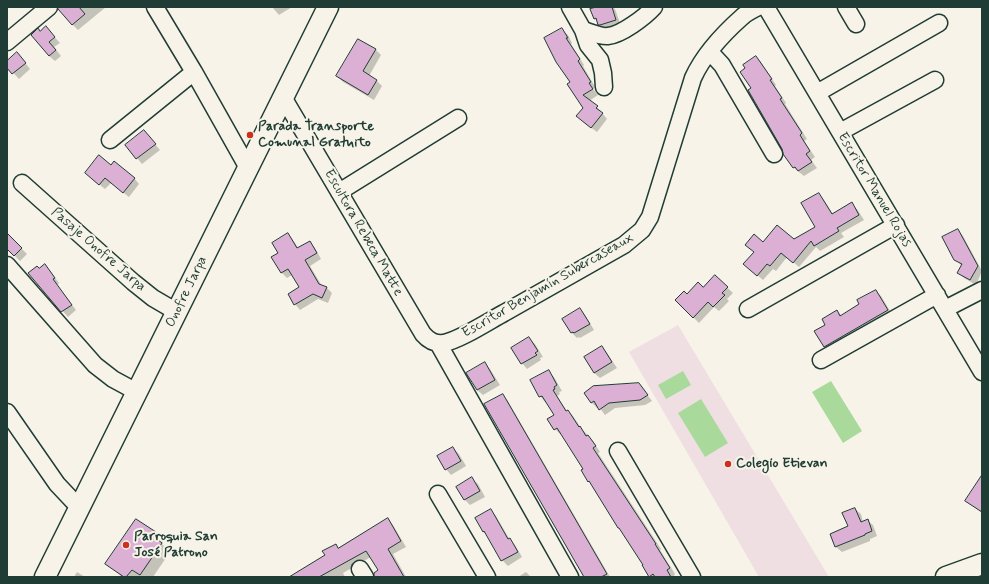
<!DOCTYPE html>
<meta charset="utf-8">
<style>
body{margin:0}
#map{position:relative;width:989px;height:584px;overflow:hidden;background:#f7f3e8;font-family:Mynerve,sans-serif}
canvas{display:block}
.frame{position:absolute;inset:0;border:8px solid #1f3d34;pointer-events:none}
</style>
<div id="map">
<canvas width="989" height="584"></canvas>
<div class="frame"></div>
</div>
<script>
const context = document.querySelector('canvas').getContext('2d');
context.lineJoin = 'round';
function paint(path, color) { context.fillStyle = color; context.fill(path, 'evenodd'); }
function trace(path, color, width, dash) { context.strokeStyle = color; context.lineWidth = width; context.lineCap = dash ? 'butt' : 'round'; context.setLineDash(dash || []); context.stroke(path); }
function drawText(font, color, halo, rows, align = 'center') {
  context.font = font + ' Mynerve,sans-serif'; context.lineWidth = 4; context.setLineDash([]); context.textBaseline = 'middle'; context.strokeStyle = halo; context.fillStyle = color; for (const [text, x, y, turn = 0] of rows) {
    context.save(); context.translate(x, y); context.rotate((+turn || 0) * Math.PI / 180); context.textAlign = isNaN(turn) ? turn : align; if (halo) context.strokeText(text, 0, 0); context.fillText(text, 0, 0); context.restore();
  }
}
paint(new Path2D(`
 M678 325 829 577H759L629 352Z`), '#efdfe2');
paint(new Path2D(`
 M683 371 691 385 666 399 658 385Z
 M831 381 862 431 843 443 812 392Z
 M701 399 728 443 705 457 678 413Z`), '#a9da9b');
paint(new Path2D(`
 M73 7H106L78 30 72 24Z
 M272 7H292L279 15Z
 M591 7H613L615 9 621 26 604 30 595 19Z
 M562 30 568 35 572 43 571 44 584 65 583 66 595 87 593 89 598 95 589 101 597 107 607 119 597 132 583 122 584 108 571 82Z
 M40 32 51 33 60 43 54 47 61 56 55 61 49 56Z
 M358 40 376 50 381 55 369 76 377 81 382 86 374 100 343 82 337 76Z
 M756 57 761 62 776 85 775 86 786 103 785 104 807 139 804 141 815 157 811 160 817 168 804 176 794 168 784 154 753 88Z
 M22 59 30 69 19 79 7 66V62Z
 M144 131 160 150 142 164 137 158Z
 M111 166 134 178 139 184 129 197 111 183 105 189 91 178Z
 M819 194 824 200 833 214 851 204 857 209 864 220 841 233 844 237 820 251 816 247 799 267 787 257 776 271 773 269 763 280 750 269 763 243 794 241 817 228Z
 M958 230 963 236 982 271 976 285 964 278 959 273 962 266 955 259Z
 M288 234 293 240 299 249 310 242 315 248 321 259 310 266 322 286 326 287 332 293 328 303 318 299 300 310 295 304 300 288 292 275 287 278 282 273 279 253Z
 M8 235 27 254 20 261 7 248Z
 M40 269 50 271 59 283 57 285 76 310 68 317 29 273Z
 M715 276 733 293 727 299 729 301 719 311 714 307 699 323 676 300 703 288Z
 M875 291 881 296 893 316 830 352 825 347 816 332 827 325 837 311 842 316 861 305Z
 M580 309 585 315 594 330 580 338 579 337 577 338 571 332Z
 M529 338 535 344 543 357 540 358 541 360 527 369 522 363Z
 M602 347 607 353 617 368 600 378 594 373Z
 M485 364 490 369 500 385 483 395 477 390 468 373Z
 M549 372 554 377 562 391 559 392 560 394 557 396 567 411 573 416 581 428 593 441 600 452 598 453 661 549 660 550 675 574 674 575 675 577H650L643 566 644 565 593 486 589 481 584 469 562 433 560 434 555 429V415L546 401 545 402 540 396Z
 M639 384 652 401 645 405 615 408 605 415 599 407 597 408 591 402 585 393Z
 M503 395 508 401 610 577H585Z
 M453 448 459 454 466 466 451 475 446 469Z
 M472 479 478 484 485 497 470 505 465 500 458 487Z
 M982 483V513L966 501Z
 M855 509 861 514 863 522 867 520 873 525 877 536 870 539V541L842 552 836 547 831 534 849 527Z
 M491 510 496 516 510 540 515 545 522 557 508 566 502 560 488 536 483 532Z
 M388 519 393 525 406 547 393 554 406 577H377L379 571 371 557 343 573 345 577H301L298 571 306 567H307L326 556 336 545 339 549Z
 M136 520 155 533 164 541 162 544 170 552 153 577H122L112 568Z
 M77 572 85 577H74Z
 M526 572 531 577H518Z`), '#0003');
const building = new Path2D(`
 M58 7H79L85 14 72 25 58 9Z
 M597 7H612L616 20 600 25H598L596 18 594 19 590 9Z
 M46 26 55 37 49 42 56 50 49 56 31 35 38 28 40 31Z
 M562 28 568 38H566L580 59 578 61 591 82 589 83 593 89 583 95 598 106 596 108 603 113 591 128 576 116 583 108 567 84 570 82 556 62 544 38Z
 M358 39 376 49 363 71 377 80 368 95 336 76Z
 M17 52 26 63 12 74 7 68V61Z
 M756 56 772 79 770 80 782 98 780 99 802 133 800 135 810 151 806 154 812 162 798 171 795 167 793 168 783 154 782 149 748 90 751 88 740 72 745 68 743 65Z
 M144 130 156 144 136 159 125 145Z
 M99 155 111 165 114 161 135 178 123 193 105 178 99 185 85 173Z
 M819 193 832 214 852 202 859 215 837 228 839 231 814 246 811 241 793 263 781 253 770 266 767 264 757 276 743 264 754 252 745 245 754 234 763 242 777 225 794 239 815 227 801 203Z
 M958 229 978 266 970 280 957 273 962 264 954 260 942 237Z
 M7 233 22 248 14 256 7 249Z
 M288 233 297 248 310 241 317 253 305 260 319 284 327 287 322 298 313 294 294 305 288 294 299 287 288 269 281 273 271 257 278 253 272 243Z
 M45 264 55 278 53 279 72 305 61 312 28 273 37 266 39 268Z
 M715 275 728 287 722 293 725 295 713 307 708 302 693 318 675 300 684 291 687 294 698 282 703 287Z
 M876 290 888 310 824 347 814 331 825 325 822 319 837 310 840 316 859 304 857 300Z
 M580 308 590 324 574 333 573 332 571 333 562 319Z
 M529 337 538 351 535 353 537 355 521 364 511 348Z
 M602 346 612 362 594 373 584 357Z
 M485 362 495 380 477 390 466 373Z
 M549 370 557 385 554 387 555 389 553 390 566 411 568 410 579 427 580 426 586 436 588 435 596 446 593 448 656 544H655L670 568 667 570 671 577H655L653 574 649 577 642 565H643L619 528H618L589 481 588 482 581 470 583 469 557 428 554 430 547 419 554 415 542 396 539 397 530 380Z
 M639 383 648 395 640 400 609 403 599 410 594 401 591 403 584 393 593 386Z
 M503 394 607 574 601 577H584L484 404Z
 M453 447 461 461 445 470 437 456Z
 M982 475V512L965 501Z
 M472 477 480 491 464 500 456 487Z
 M855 508 861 522 868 519 872 531 865 534V535L835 547 830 534 848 526 842 513Z
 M491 509 508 539 510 538 518 552 501 561 484 531 483 532 475 518Z
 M388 518 401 541 388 549 404 577H374V573L378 570 366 551 319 577H289L325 555 322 551 336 544 338 548Z
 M136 519 156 532 153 536 162 543 140 575 132 570 126 577H124L105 564Z`);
paint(building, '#dcb0d5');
trace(building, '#1f3d34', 1);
const minor = new Path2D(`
 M155 7 194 72 248 168
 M570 7 583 30 588 45 600 60 603 73 604 87
 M766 7 982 372
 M846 7 856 24
 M583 30C590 32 601 37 608 36 621 35 645 17 654 7
 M7 42 49 7
 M710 52 722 65 774 154
 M817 93 939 23
 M283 97 423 334C429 341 435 344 444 343 460 340 489 321 504 313 544 290 584 268 624 245L642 230 650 217 693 78C703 56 724 33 742 17 746 13 752 10 758 7
 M840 132 935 80
 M110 140 194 72
 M22 183 133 282 153 298 177 312
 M339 192 458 118
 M7 265 95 365 113 379 137 392
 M748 309 896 225
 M945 309 982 290
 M438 343 570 577
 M821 360 937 295
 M7 412 57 484 73 501 80 507
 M618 451 692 577
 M438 494 487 577
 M360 569 365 577`);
const tertiary = new Path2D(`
 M45 577 328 7
 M946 577 982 564`);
trace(minor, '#1f3d34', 19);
trace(tertiary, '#1f3d34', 23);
trace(minor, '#f7f3e8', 16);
trace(tertiary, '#f7f3e8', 20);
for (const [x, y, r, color] of [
 [250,135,4,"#c8321e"],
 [728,464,4,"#c8321e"],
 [126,545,4,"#c8321e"]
]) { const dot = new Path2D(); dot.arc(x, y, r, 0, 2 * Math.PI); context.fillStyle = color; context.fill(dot); trace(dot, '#f7f3e8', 1.5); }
drawText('bold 14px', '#1f3d34', '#f7f3e8', [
 ["Parada Transporte",258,127],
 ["Comunal Gratuito",258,143],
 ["Colegio Etievan",736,464],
 ["Parroquia San",134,537],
 ["José Patrono",134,553]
], 'left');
drawText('14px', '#1f3d34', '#f7f3e8', [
 ["Escritor Manuel Rojas",874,190,59],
 ["Escultora Rebeca Matte",363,233,60],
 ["Pasaje Onofre Jarpa",98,250,41],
 ["Escritor Benjamín Subercaseaux",548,286,-30],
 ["Onofre Jarpa",187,292,-64]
]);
</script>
